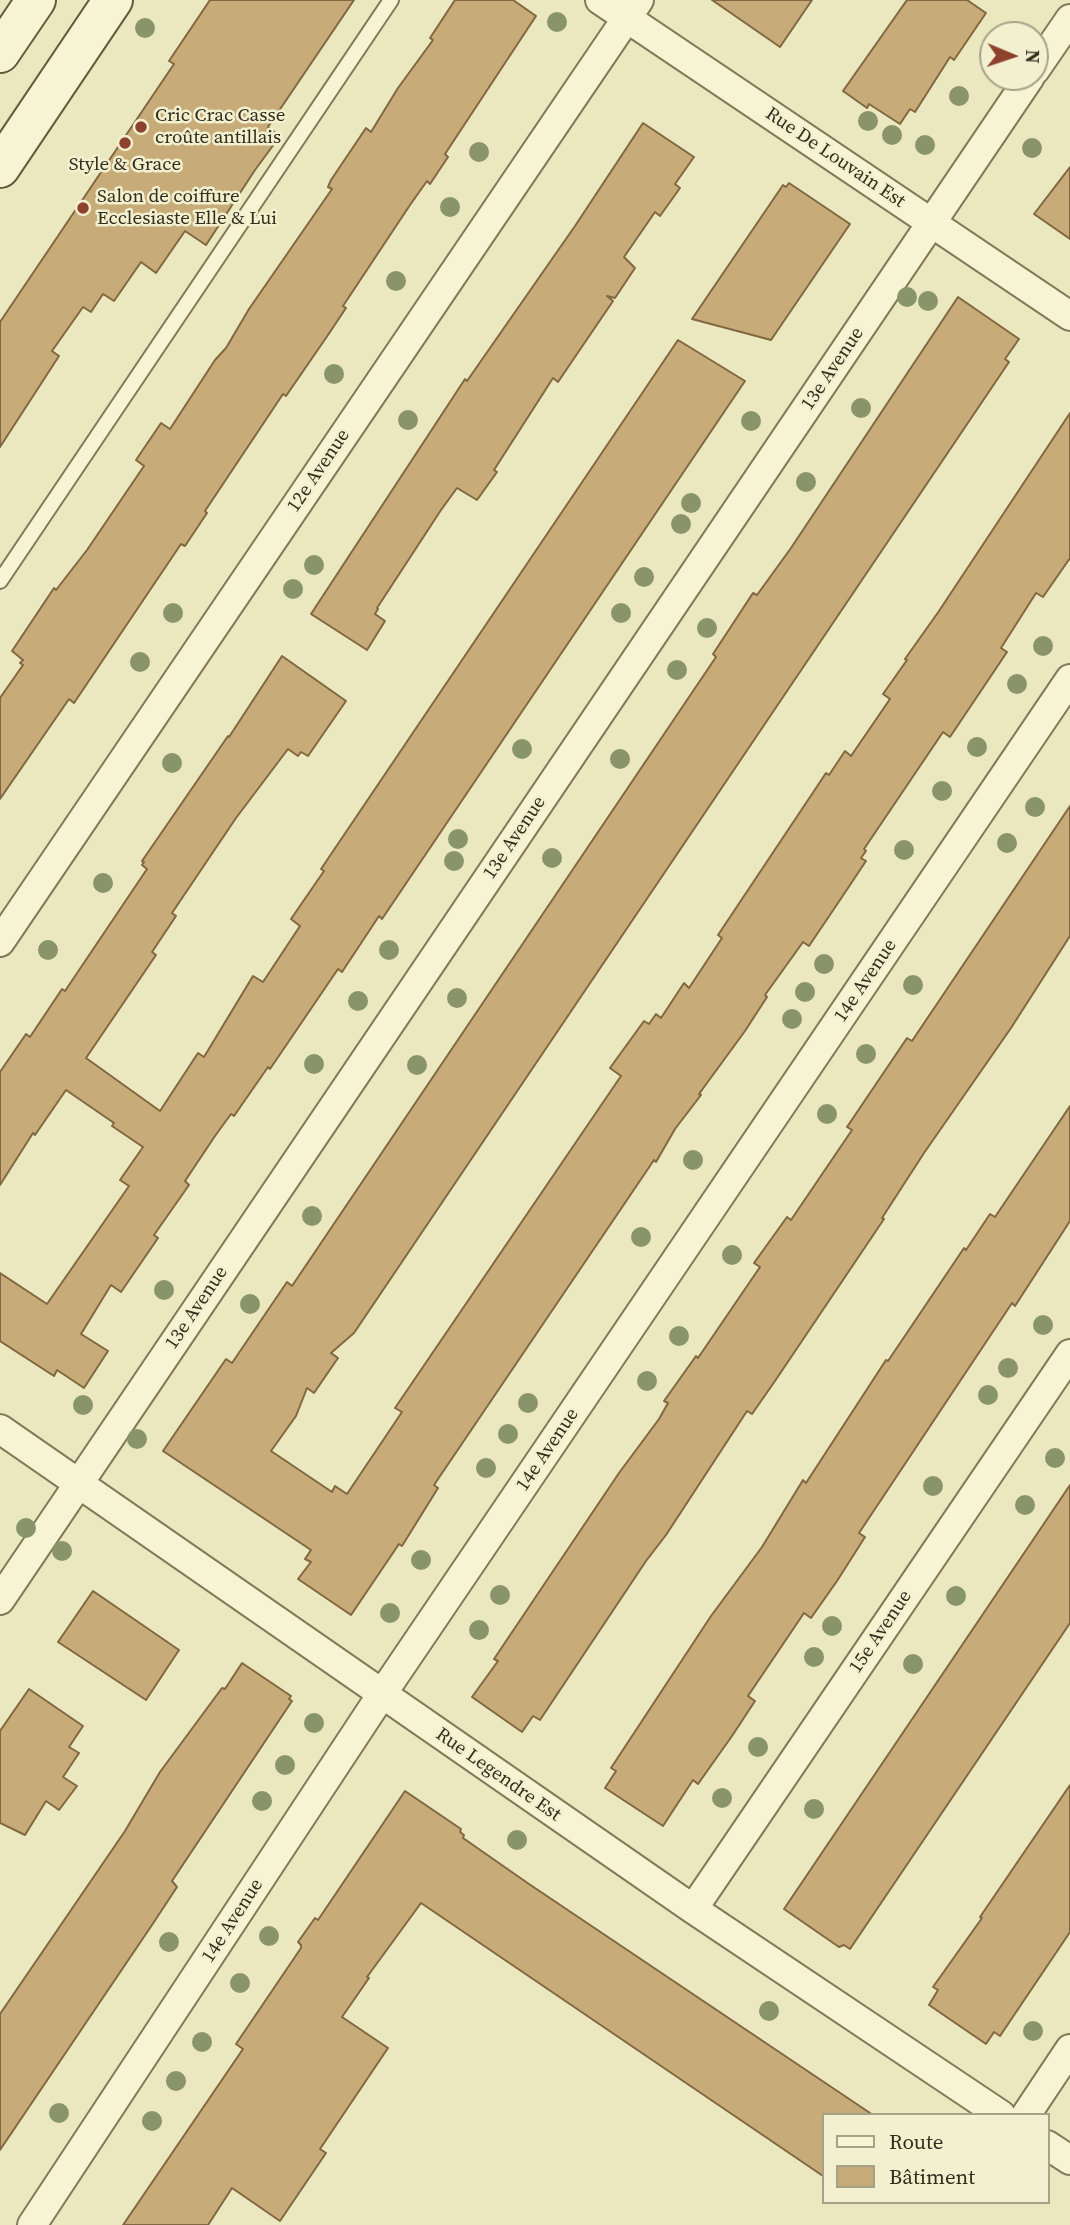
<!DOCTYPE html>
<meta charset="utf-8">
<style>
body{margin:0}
#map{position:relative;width:1070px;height:2225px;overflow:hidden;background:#ebe8c0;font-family:"Source Serif 4",serif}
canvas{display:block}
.legend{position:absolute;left:822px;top:2113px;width:228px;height:91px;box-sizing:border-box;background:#f3f0cf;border:2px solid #a6a288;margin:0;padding:9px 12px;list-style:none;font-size:21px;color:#332d1d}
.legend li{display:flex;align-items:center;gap:14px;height:35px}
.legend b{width:35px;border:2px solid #a6a288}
.north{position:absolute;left:979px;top:21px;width:70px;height:70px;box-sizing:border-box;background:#f3f0cf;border:2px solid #a6a288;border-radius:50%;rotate:92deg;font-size:19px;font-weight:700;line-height:28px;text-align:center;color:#332d1d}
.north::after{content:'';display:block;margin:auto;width:24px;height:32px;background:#8e422d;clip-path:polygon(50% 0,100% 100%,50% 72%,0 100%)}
</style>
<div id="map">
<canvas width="1070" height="2225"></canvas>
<ul class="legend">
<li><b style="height:9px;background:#f6f4d3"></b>Route</li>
<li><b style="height:19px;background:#c7ab78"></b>Bâtiment</li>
</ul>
<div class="north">N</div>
</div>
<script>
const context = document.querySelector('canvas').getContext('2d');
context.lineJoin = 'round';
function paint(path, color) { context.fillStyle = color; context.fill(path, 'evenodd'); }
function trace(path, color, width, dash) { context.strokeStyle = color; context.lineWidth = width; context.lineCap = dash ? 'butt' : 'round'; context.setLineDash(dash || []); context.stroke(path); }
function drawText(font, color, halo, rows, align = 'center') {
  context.font = font + ' "Source Serif 4",serif'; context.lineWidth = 5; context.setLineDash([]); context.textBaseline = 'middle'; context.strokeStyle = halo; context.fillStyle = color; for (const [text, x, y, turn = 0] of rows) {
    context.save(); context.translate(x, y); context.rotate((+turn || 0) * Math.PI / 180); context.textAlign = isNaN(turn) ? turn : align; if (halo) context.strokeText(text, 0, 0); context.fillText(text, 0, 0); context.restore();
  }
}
const building = new Path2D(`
 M210 0H354L268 127 280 136 255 170 206 245 185 231 156 273 141 262 114 301 103 294 91 312 83 307 52 351 59 356 0 447V322L174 64 169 61Z
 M455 0H513L536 16 445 154 448 157 430 184 427 181 410 205 343 306 346 308 328 335 286 396 283 394 205 511 207 513 185 546 181 544 74 703 69 699 0 799V698L23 665 20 663 23 660 12 651 54 588 56 590 87 550 144 466 136 460 161 423 170 429 215 360 226 348 249 309 332 189 328 187 331 180 366 128 371 132 398 88 433 40 430 38Z
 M712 0H812L780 47Z
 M907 0H967L986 13 954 60 950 57 915 112 910 109 900 124 869 104 867 108 843 91Z
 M643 123 694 157 675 184 680 188 660 216 655 212 624 257 635 268 615 298 607 296 613 301 558 382 553 378 494 470 497 472 477 500 457 488 441 510 377 608 378 609 375 614 385 621 367 650 311 614 465 379 467 381 575 226Z
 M1070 167V239L1034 214Z
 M789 183 850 224 771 340 692 319 783 185 786 187Z
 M958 297 1019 339 1005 359 1009 362 354 1333 331 1353 338 1358 314 1393 307 1388 296 1416 271 1451 332 1492 335 1486 347 1494 402 1412 395 1408 621 1076 610 1068 644 1021 649 1024 656 1014 661 1018 684 983 689 988 722 938 718 935 826 773 829 775 845 751 851 756 890 699 883 694 907 660 905 659 939 611 1070 413V558L1043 597 1036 593 1001 648 1007 652 950 737 943 732 864 849 866 851 861 858 866 861 840 900 809 946 803 942 765 995 767 997 745 1031 699 1094 701 1095 675 1129 656 1162 654 1160 434 1485 438 1488 402 1546 399 1544 351 1615 298 1579 311 1562 305 1559 311 1550 163 1451 226 1359 232 1363 287 1282 292 1286 716 657 713 654 753 593 757 595 791 548Z
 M678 340 745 381 382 919 379 916 342 972 338 969 270 1069 268 1067 234 1116 231 1114 215 1136 185 1181 189 1185 154 1235 158 1238 121 1292 111 1285 81 1334 108 1351 84 1388 57 1370 54 1376 0 1341V1273L47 1304 129 1186 120 1180 143 1147 112 1126 114 1123 66 1090 35 1135 33 1133 0 1185V1072L26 1034 30 1037 62 989 65 991 147 869 142 865 144 862 142 861 228 736 229 737 282 656 346 701 308 756 301 752 298 756 288 749 236 818 172 913 176 916 152 952 156 955 86 1058 160 1111 198 1053 204 1057 253 976 263 982 300 926 291 919 324 871 321 869Z
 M1070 806V936L1011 1028 924 1153 882 1218 884 1219 775 1381 752 1414 747 1411 666 1535 646 1561 540 1720 533 1716 522 1732 472 1697 498 1661 494 1659 619 1473 659 1419 668 1403 664 1401 696 1356 698 1358 760 1267 754 1263 787 1217 791 1220 852 1130 847 1127 907 1038 912 1041Z
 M1070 1106V1221L1015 1306 1012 1303 859 1533 865 1537 837 1581 811 1618 804 1613 748 1696 755 1701 732 1736 698 1784 693 1780 663 1826 605 1788 616 1771 611 1768 711 1616 762 1547 803 1480 806 1483 886 1360 888 1361 964 1248 966 1250 990 1214 995 1217Z
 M1070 1485V1623L850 1949 844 1945 839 1947 784 1909Z
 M93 1591 179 1650 146 1700 58 1642Z
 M242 1663 291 1696 289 1699 292 1701 172 1881 177 1887 154 1922 0 2150V2014L125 1831 160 1772 222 1688 225 1689Z
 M29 1689 83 1726 69 1747 79 1753 63 1777 77 1786 59 1810 46 1801 25 1835 0 1823V1731Z
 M1070 1785V1932L1000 2036 994 2032 986 2044 929 2005 938 1990 933 1987 982 1918 980 1917Z
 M405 1791 461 1829 460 1832 464 1835 463 1838 529 1884 873 2115H823V2176L421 1903 367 1977 369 1978 342 2017 388 2048 320 2149 326 2153 280 2221 232 2188 208 2225H123L243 2049 236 2044 301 1948V1945L298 1942 315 1918 318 1920Z`);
paint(building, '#c7ab78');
trace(building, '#816841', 2);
const service = new Path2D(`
 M0 581 391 0`);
const minor = new Path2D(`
 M600 0 1070 316
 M1035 70 1070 19
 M0 942 639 0
 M0 1429 693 1909 1001 2115
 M0 1600 1030 77
 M693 1909 1070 1354
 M1026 2115 1070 2049
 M1047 2145 1070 2160
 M32 2225 382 1694 1070 679`);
const secondary = new Path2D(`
 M0 53 36 0
 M0 168 113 0`);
trace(service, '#837959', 18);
trace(minor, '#837959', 32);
trace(secondary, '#655a3d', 42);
trace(service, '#f6f4d3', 14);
trace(minor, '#f6f4d3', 28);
trace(secondary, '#f6f4d3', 38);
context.fillStyle = '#8a946b';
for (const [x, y] of [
 [557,22],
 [145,28],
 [959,96],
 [868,121],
 [892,135],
 [925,145],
 [1032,148],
 [479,152],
 [450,207],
 [396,281],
 [907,297],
 [928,301],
 [334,374],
 [861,408],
 [408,420],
 [751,421],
 [806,482],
 [691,503],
 [681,524],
 [314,565],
 [644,577],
 [293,589],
 [173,613],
 [621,613],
 [707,628],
 [1043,646],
 [140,662],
 [677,670],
 [1017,684],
 [977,747],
 [522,749],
 [620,759],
 [172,763],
 [942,791],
 [1035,807],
 [458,839],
 [1007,843],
 [904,850],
 [552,858],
 [454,861],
 [103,883],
 [48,950],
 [389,950],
 [824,964],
 [913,985],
 [805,992],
 [457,998],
 [358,1001],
 [792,1019],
 [866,1054],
 [314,1064],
 [417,1065],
 [827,1114],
 [693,1160],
 [312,1216],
 [641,1237],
 [732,1255],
 [164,1290],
 [250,1304],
 [1043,1325],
 [679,1336],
 [1008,1368],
 [647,1381],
 [988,1395],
 [528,1403],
 [83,1405],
 [508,1434],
 [137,1439],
 [1055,1458],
 [486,1468],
 [933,1486],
 [1025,1505],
 [26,1528],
 [62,1551],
 [421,1560],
 [500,1595],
 [956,1596],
 [390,1613],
 [832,1626],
 [479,1630],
 [814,1657],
 [913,1664],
 [314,1723],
 [758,1747],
 [285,1765],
 [722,1798],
 [262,1801],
 [814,1809],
 [517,1840],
 [269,1936],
 [169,1942],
 [240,1983],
 [769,2011],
 [1033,2031],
 [202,2042],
 [176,2081],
 [59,2113],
 [152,2121]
]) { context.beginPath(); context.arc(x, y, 10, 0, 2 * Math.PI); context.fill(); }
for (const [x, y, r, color] of [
 [141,127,7,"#8e422d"],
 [125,143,7,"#8e422d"],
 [83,208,7,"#8e422d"]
]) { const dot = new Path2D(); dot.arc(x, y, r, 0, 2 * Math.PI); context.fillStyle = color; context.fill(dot); trace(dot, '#f3f0cf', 2.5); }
drawText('19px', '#332d1d', '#f3f0cf', [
 ["Cric Crac Casse",155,116],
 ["croûte antillais",155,138],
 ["Style & Grace",125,165,"center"],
 ["Salon de coiffure",97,197],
 ["Ecclesiaste Elle & Lui",97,219]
], 'left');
drawText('19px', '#332d1d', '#f3f0cf', [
 ["Rue De Louvain Est",835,158,34],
 ["13e Avenue",833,369,-56],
 ["12e Avenue",319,471,-56],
 ["13e Avenue",515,838,-56],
 ["14e Avenue",866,981,-56],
 ["13e Avenue",197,1308,-56],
 ["14e Avenue",548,1450,-56],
 ["15e Avenue",881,1632,-56],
 ["Rue Legendre Est",498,1775,35],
 ["14e Avenue",233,1921,-57]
]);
</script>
